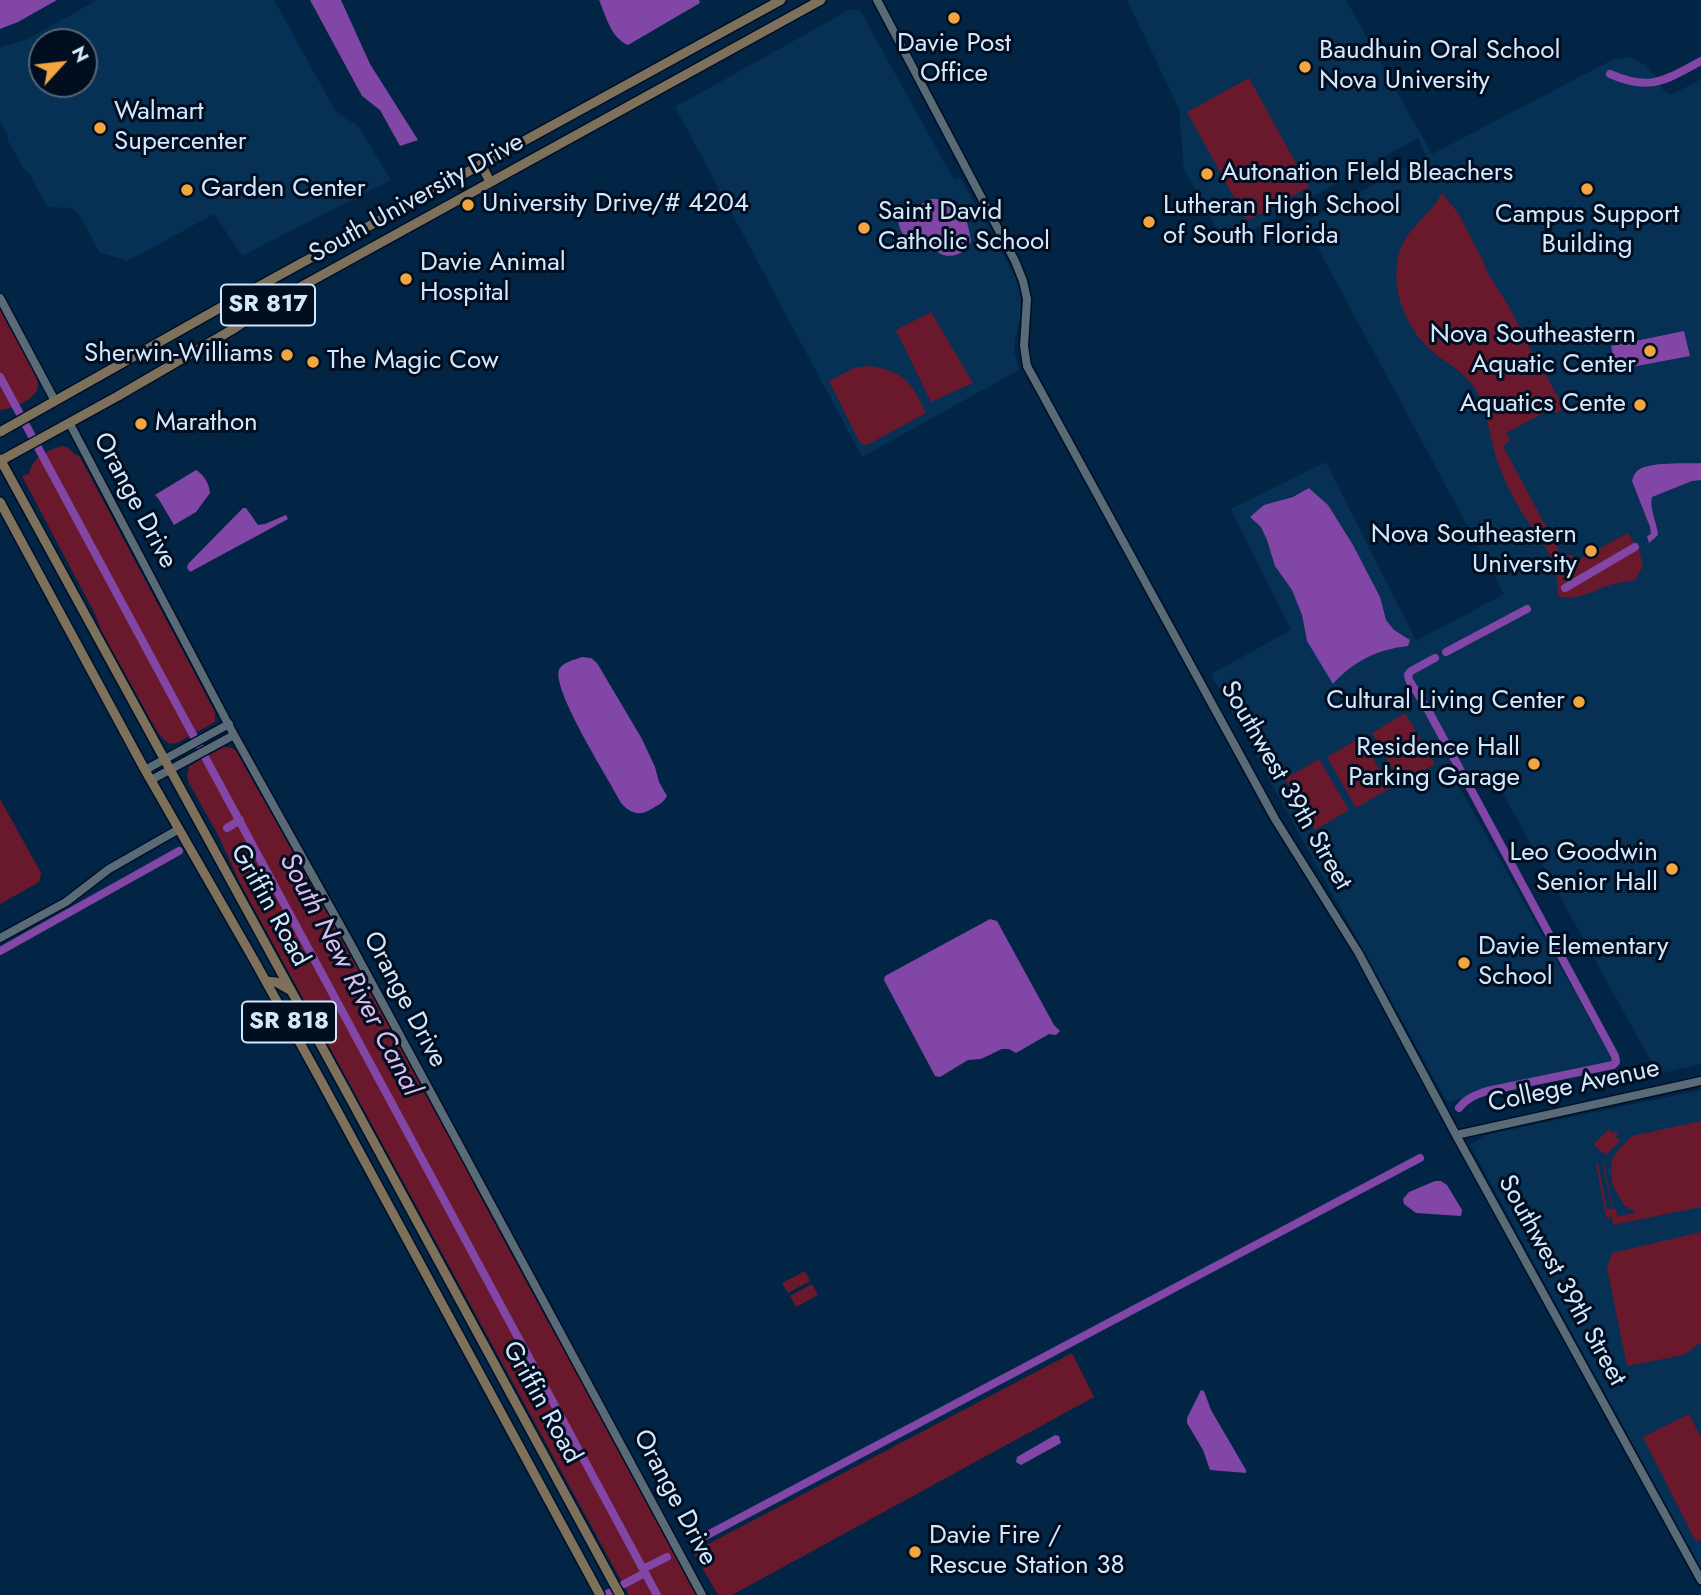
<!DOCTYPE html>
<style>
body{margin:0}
#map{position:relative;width:1701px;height:1595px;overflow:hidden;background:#022546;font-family:Jost,sans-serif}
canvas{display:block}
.north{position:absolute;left:28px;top:28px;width:70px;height:70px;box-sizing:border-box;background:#000e20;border:2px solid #556578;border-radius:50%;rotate:63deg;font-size:19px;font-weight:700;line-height:28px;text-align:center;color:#d4e8fd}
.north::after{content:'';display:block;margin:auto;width:24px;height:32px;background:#f1a640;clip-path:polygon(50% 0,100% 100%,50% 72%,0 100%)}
</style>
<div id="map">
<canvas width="1701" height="1595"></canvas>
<div class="north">N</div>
</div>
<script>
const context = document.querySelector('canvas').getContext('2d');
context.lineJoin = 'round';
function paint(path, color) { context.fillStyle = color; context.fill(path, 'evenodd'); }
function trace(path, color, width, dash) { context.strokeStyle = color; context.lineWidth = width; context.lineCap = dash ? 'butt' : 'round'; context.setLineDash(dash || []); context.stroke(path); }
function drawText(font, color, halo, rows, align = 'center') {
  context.font = font + ' Jost,sans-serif'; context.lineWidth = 6; context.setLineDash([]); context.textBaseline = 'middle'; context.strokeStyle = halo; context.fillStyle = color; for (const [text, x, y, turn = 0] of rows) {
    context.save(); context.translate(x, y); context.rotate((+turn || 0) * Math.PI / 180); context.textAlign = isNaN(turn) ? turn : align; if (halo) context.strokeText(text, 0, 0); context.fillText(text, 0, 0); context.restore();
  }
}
paint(new Path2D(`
 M97 0H274L336 112 358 126 391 180 242 256 214 214 128 261 99 252 81 217 71 208 47 207 30 175 22 166 8 141V136L0 121V47L26 40ZM42 42H84V84H42Z
 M1127 0H1346L1432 154 1612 60 1629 57 1645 65 1656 77 1663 90 1671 95 1701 79V1064L1658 1074 1491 772 1460 788 1613 1061 1447 1102 1211 674 1291 630 1231 509 1326 462 1416 641 1504 594 1304 222 1426 156 1418 138 1226 245 1184 170 1179 109Z
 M849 10H860L954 180 960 177 1015 276 1021 298 1020 319 1015 339 1014 352 1019 370 862 457 675 107Z
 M1701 1090V1570L1470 1145 1485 1135Z`), '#063054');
paint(new Path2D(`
 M1249 78 1309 187 1247 221 1187 112Z
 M1442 193 1458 213 1483 261 1487 272 1508 305 1537 362 1544 371 1564 409 1556 413 1553 408 1506 433 1510 441 1503 446 1563 558 1572 554 1576 561 1628 533 1639 550 1643 566 1635 580C1625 582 1616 583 1607 586 1590 592 1577 601 1558 596 1558 553 1542 545 1521 511 1512 496 1504 480 1498 463 1489 438 1489 410 1474 387 1464 372 1448 364 1434 353 1407 330 1391 293 1398 258 1404 228 1429 218 1442 193Z
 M0 307 36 376C37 379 38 384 38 388 36 399 10 410 0 410Z
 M931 312 973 383 931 402 896 330Z
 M868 366C903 370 912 382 926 413L867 445 860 443 829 381 854 368Z
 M62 446C71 447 72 454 80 457L215 712V722L177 743C167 746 164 739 158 733L101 630 95 614 24 480 22 476 29 474C32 458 47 450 62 446Z
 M1405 713 1435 764 1401 784 1372 733Z
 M1361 737 1390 788 1356 808 1327 757Z
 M224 747 232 748 236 751 373 994 447 1131 480 1196 554 1333 584 1383 698 1595H629L240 883 218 835 189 783 187 776 189 766Z
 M1319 759 1349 810 1315 830 1285 779Z
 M0 799 41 873 39 882 0 904Z
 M1701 1121V1207L1613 1225 1612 1217H1606L1596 1163H1598L1607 1210 1612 1209 1603 1164 1604 1163 1613 1209H1616L1617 1216 1636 1213 1624 1205 1612 1184 1611 1167 1612 1160 1619 1149 1632 1136Z
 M1609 1129 1612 1133 1614 1131 1618 1135 1616 1137 1620 1141 1606 1155 1603 1151 1601 1153 1594 1144Z
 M1701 1232V1342L1684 1355 1627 1366 1607 1268 1612 1253Z
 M805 1271 810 1281 788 1293 782 1283Z
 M812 1284 818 1295 796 1307 790 1296Z
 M1072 1353 1094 1397 732 1595H718L693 1552Z
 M1689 1414 1701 1437V1539L1696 1542 1643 1437Z`), '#6a192d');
paint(new Path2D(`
 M0 0H57L18 22 0 29Z
 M310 0H341L370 64 418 140 400 146 380 110 362 96Z
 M599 0H699L700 3 628 45C611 38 606 16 599 0Z
 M931 199C961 198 967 214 971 241 971 242 964 251 964 251 953 259 937 257 932 245 913 246 900 239 898 219L902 214Z
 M1684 331 1690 356 1616 370 1611 346Z
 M1701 463V480L1692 481 1652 497C1649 509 1657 522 1658 535L1649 543 1647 536 1651 534 1650 527 1632 481C1633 478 1634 474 1637 471 1648 461 1686 464 1701 463Z
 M196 470C204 475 209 483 210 493L196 512 174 525 158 498 155 495Z
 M1309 488 1328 505 1353 545 1380 597 1386 620 1394 630 1410 640 1408 646C1379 649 1353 661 1333 684L1307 641 1302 615 1292 590 1275 566 1267 540 1261 527 1250 517 1264 505 1293 497Z
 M243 508H246L258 525 265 524 286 515 288 519 190 572 187 568 188 564Z
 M582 657 591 658 597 663 642 739 655 767 659 782 667 796C663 803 660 804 653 808 640 817 631 814 621 803 609 779 552 691 559 670 562 662 574 660 582 657Z
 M990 919 997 921 1054 1025 1060 1031 1056 1035 1049 1034 1016 1053 1009 1049H1002L981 1059 968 1060 940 1077 935 1076 884 980 885 976Z
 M1435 1181H1441L1447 1185 1462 1210 1461 1216 1416 1213 1404 1204 1403 1199 1409 1192Z
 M1201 1390 1204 1391 1211 1410 1246 1470V1473L1210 1470 1203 1450 1187 1423V1418Z
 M1055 1435 1059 1436 1061 1443 1021 1465 1016 1462 1017 1457Z`), '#8146a6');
trace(new Path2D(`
 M1610 74C1651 92 1665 80 1701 61
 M0 377 657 1595
 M1565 588 1635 547
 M1446 652 1527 609
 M1435 658 1411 671 1408 675 1409 680 1429 712 1615 1056 1616 1062 1613 1065 1487 1091C1475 1095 1467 1098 1459 1108
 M227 828 240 820
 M0 951 179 851
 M698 1540 1420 1158
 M643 1569 667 1557
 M624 1584 645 1573
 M607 1594 609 1593`), '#8146a6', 8);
const secondary = new Path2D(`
 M877 0 1015 261 1023 281 1027 299 1024 346 1027 366 1275 819 1358 952 1456 1135 1701 1580
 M0 298 55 401
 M70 424 234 735 349 941 702 1595
 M145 770 229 724
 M151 780 234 735
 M0 938 66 902 109 869 179 829
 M1456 1135 1701 1081`);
const primary = new Path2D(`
 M481 164 490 182
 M0 432 225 305 781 0
 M0 459 351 1100 620 1595
 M0 461 118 396 235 328 275 301 821 0
 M0 502 145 770 254 960 320 1079 600 1595
 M266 981 276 982 290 990`);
trace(secondary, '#000e24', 11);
trace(primary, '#000e24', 12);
trace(secondary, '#5a6b78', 8);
trace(primary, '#7e715b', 9);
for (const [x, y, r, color] of [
 [954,18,7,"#f1a640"],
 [1305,67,7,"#f1a640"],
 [100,128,7,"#f1a640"],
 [1207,174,7,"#f1a640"],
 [1587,189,7,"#f1a640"],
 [187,190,7,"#f1a640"],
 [468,205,7,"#f1a640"],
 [1149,222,7,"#f1a640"],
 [864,228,7,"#f1a640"],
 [406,279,7,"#f1a640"],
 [1650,351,7,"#f1a640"],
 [287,355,7,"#f1a640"],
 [313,362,7,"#f1a640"],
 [1640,405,7,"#f1a640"],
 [141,424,7,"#f1a640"],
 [1591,551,7,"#f1a640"],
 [1579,702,7,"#f1a640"],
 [1534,764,7,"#f1a640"],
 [1672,869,7,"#f1a640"],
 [1464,963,7,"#f1a640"],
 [915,1552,7,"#f1a640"]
]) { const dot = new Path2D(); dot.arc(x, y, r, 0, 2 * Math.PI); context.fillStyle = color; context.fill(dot); trace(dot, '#000e20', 2.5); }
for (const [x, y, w] of [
 [268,305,94],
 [289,1022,94]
]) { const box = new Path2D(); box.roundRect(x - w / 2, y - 20.5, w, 41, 5); context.fillStyle = '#000e20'; context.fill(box); trace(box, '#d4e8fd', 2); }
drawText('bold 24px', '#d4e8fd', null, [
 ["SR 817",268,305],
 ["SR 818",289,1022]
]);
drawText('26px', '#d4e8fd', '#000e20', [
 ["Davie Post",954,45,"center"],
 ["Office",954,75,"center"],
 ["Baudhuin Oral School",1319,52],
 ["Nova University",1319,82],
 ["Walmart",114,113],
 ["Supercenter",114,143],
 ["Autonation FIeld Bleachers",1221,174],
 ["Garden Center",201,190],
 ["University Drive/# 4204",482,205],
 ["Lutheran High School",1163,207],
 ["of South Florida",1163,237],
 ["Saint David",878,213],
 ["Catholic School",878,243],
 ["Campus Support",1587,216,"center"],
 ["Building",1587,246,"center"],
 ["Davie Animal",420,264],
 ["Hospital",420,294],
 ["Nova Southeastern",1636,336,"right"],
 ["Aquatic Center",1636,366,"right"],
 ["Sherwin-Williams",273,355,"right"],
 ["The Magic Cow",327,362],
 ["Aquatics Cente",1626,405,"right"],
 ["Marathon",155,424],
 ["Nova Southeastern",1577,536,"right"],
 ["University",1577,566,"right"],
 ["Cultural Living Center",1565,702,"right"],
 ["Residence Hall",1520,749,"right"],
 ["Parking Garage",1520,779,"right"],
 ["Leo Goodwin",1658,854,"right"],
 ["Senior Hall",1658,884,"right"],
 ["Davie Elementary",1478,948],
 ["School",1478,978],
 ["Davie Fire /",929,1537],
 ["Rescue Station 38",929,1567]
], 'left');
drawText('26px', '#d4e8fd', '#000e20', [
 ["South University Drive",417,199,-29],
 ["Orange Drive",134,501,62],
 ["Southwest 39th Street",1285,786,60],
 ["Griffin Road",269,906,61],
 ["Orange Drive",404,1000,62],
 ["College Avenue",1574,1087,-12],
 ["Southwest 39th Street",1561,1281,61],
 ["Griffin Road",541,1403,61],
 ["Orange Drive",674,1498,62]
]);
drawText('italic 28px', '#d9bdee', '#000e20', [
 ["South New River Canal",349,975,62]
]);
</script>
